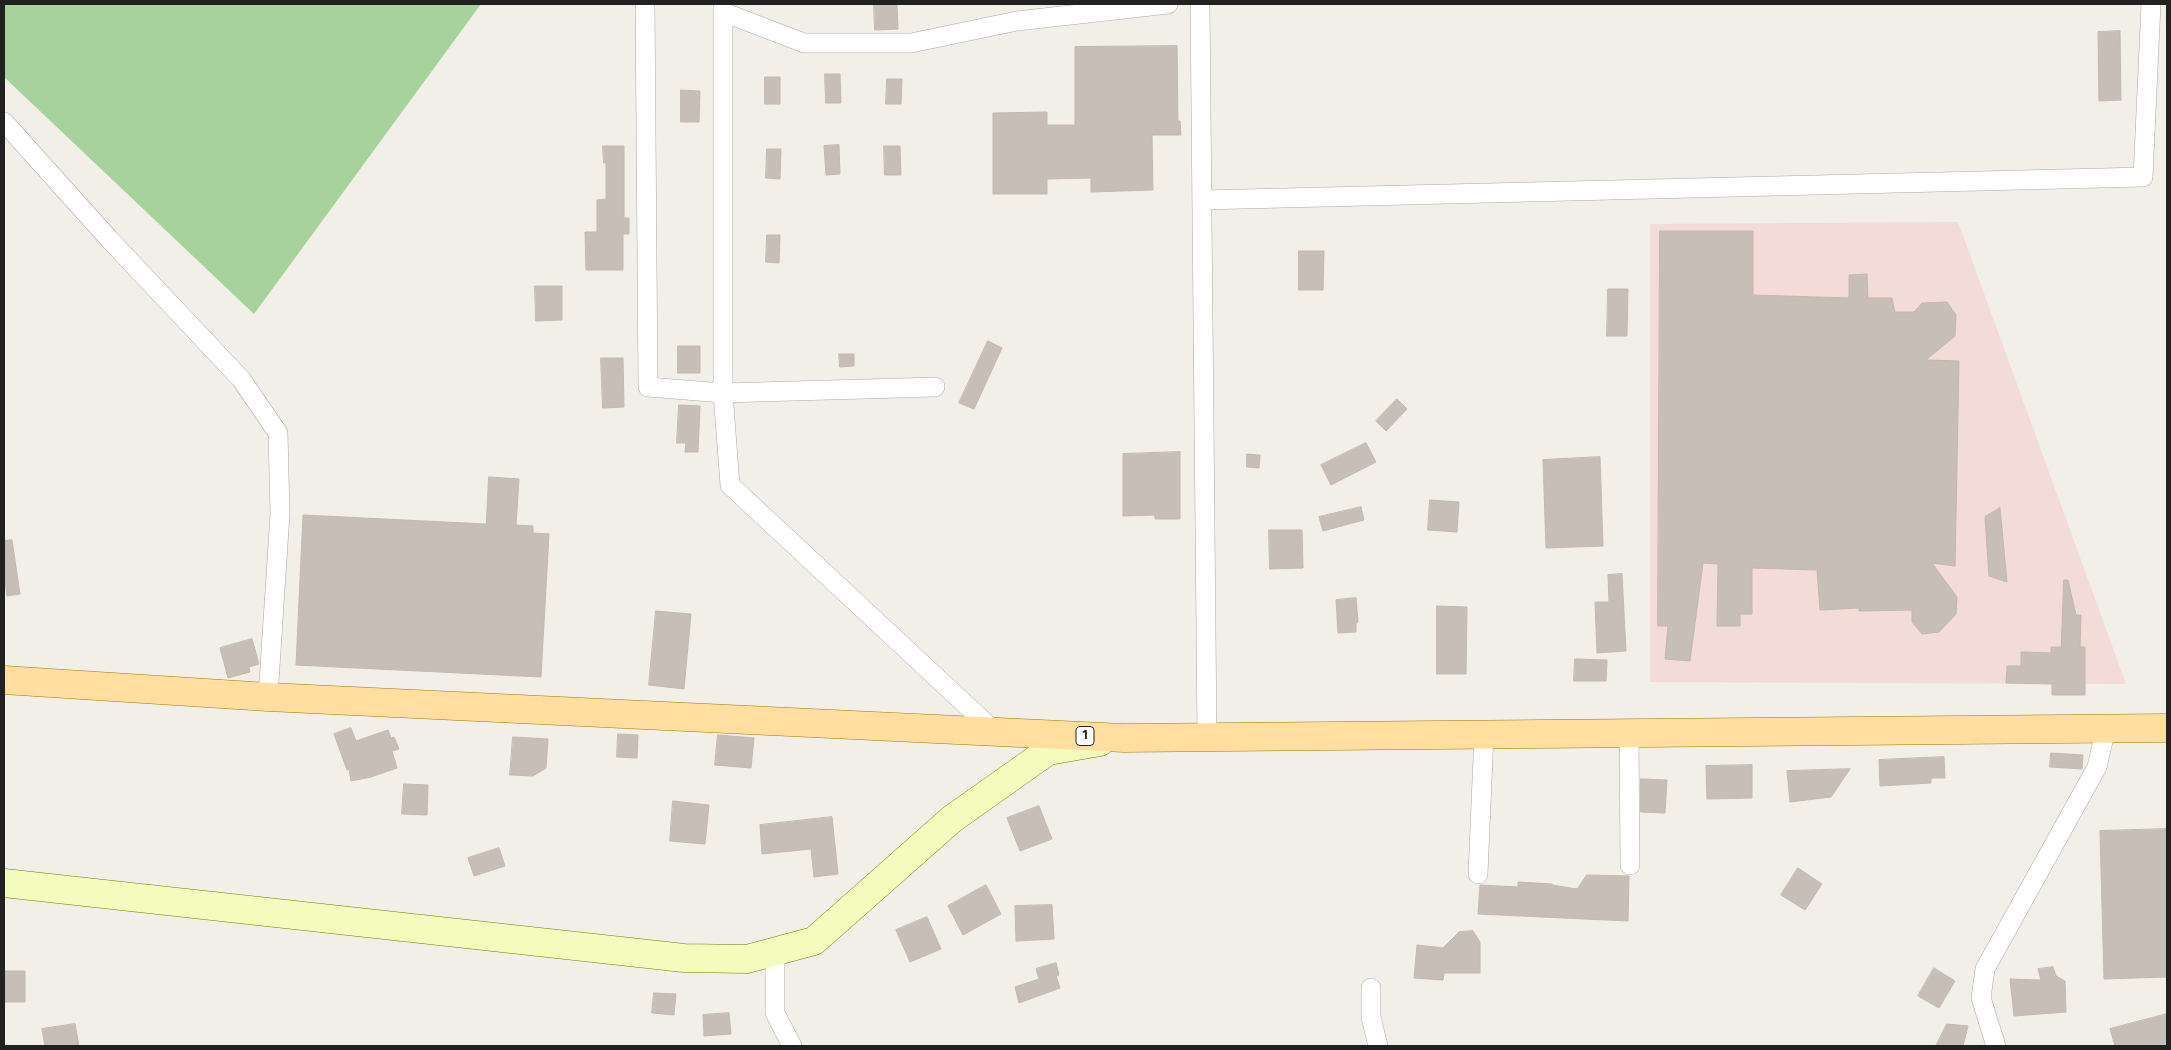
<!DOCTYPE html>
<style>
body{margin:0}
#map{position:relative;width:2171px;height:1050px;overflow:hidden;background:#f2efe8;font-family:"Fira Sans",sans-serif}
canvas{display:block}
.frame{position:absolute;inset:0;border:5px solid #212121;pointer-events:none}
</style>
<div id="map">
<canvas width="2171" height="1050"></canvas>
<div class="frame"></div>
</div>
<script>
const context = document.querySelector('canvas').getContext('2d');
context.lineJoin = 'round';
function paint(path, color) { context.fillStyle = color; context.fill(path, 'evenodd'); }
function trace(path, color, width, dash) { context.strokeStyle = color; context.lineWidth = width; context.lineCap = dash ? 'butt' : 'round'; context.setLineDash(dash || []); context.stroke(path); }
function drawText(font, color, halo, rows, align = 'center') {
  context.font = font + ' "Fira Sans",sans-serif'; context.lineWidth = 5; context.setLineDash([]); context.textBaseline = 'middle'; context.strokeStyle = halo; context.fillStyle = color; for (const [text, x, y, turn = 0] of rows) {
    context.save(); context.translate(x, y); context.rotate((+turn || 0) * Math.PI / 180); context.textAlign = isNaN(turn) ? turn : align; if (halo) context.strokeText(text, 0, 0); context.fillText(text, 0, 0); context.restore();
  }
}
paint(new Path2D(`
 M1958 222 2126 684 1650 682V224Z`), '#f3dbd7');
paint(new Path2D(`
 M4 4H481L254 314 4 77Z`), '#a7d29b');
const building = new Path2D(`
 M874 4H897L898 29 875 30Z
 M2120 31 2121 100 2099 101 2098 32Z
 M1177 46 1178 121H1180L1181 135H1152L1153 190 1091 192V178L1047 179V194H993V113L1047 112V125H1075V47Z
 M825 74H840L841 103H826Z
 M765 77H780V104H765Z
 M887 79H902L901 104H886Z
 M681 90 700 91 699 122H681Z
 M839 145 840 174 826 175 824 146Z
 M603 146H624V218H629V234H623V270H586L585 232H597V200L606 199V163H604Z
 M884 146H900L901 175H885Z
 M767 149H781L780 179 766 178Z
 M1660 231H1753V295L1849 298V275L1867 274 1868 298H1892L1895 312H1914L1922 303 1947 302 1956 315 1955 336 1926 360 1959 361 1955 566 1932 563 1957 597 1956 614 1939 632 1922 634 1912 622V610L1859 611V608L1820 610 1817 570 1752 568V614H1740V626H1717L1718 564 1703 563 1690 661 1665 659 1668 626H1658Z
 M767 235H780L779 263 766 262Z
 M1299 251H1324L1323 290H1299Z
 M535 286H562V320L536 321Z
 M1608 289H1628L1627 336H1607Z
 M988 341 1002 348 974 409 959 403Z
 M678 346H700V373H678Z
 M839 354H854V366L840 367Z
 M601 358H623L624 407 603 408Z
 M1397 399 1407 409 1386 431 1376 421Z
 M679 405 700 406 698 452H685L686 443H677Z
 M1366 443 1376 462 1331 485 1321 465Z
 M1180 452V519H1155V515L1123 516V454Z
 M1247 454 1260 455 1259 468 1247 467Z
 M1600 457 1603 546 1546 548 1543 460Z
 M489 477 519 479 516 525 533 526V533L549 534 541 677 296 665 303 515 486 524Z
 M1430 500 1459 502 1457 532 1428 530Z
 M1361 507 1364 520 1323 531 1319 517Z
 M2000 508 2007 582 1989 576 1985 517Z
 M1269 530H1302L1303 568 1270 569Z
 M12 540 20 594 7 596 4 575V541Z
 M1622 574 1626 651 1597 653 1595 602H1609L1608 575Z
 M2064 580H2068L2076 615H2081L2080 647H2085V695H2052V684L2006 683 2007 666H2021V652L2051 653V647H2061Z
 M1356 598 1358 622 1356 623V632L1338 633 1336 600Z
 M1437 606 1467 607 1466 674H1437Z
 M656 611 691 614 684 689 649 685Z
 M252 639 259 664 249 667 250 672 228 678 220 648Z
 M1575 659 1607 660 1606 681H1574Z
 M351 728 356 741 388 730 391 738 394 737 399 749 392 751 397 768 371 777 351 781 349 769 347 770 334 734Z
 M618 734 638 735 637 758 617 757Z
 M718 735 754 738 751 768 715 765Z
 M513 737 548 739 546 768 533 776 510 775Z
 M2051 753 2083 755 2082 769 2050 767Z
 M1944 757 1945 778H1931V783L1880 786 1879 760Z
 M1752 765V798L1707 799 1706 766Z
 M1850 769 1831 797 1790 802 1787 771Z
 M1641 779 1667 780 1665 813 1641 812Z
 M404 784 428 785 427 815 402 814Z
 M673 801 709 805 705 844 670 841Z
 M1039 806 1052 839 1020 851 1007 818Z
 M832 817 838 874 814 877 811 849 762 854 760 825Z
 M2167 829V977L2104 979 2100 831Z
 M499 848 505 866 474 876 468 858Z
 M1798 868 1822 884 1805 910 1781 895Z
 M1587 875 1629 876 1628 921 1478 914 1480 885 1518 887V882L1552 884V885L1577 889Z
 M986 885 1001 914 963 935 948 906Z
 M1052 905 1054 939 1016 941 1015 906Z
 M927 917 941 949 910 962 896 930Z
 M1473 931 1480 942V973H1444L1443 980 1414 978 1417 945 1443 948 1459 932Z
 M1056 963 1059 975 1056 976 1060 988 1019 1003 1015 987 1039 979 1036 969Z
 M2053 967 2056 976 2065 981 2066 1012 2014 1016 2010 979 2041 980 2038 969Z
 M1934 968 1955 981 1939 1008 1918 996Z
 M4 971H25V1002H4Z
 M654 993 676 994 674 1015 652 1013Z
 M729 1013 731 1034 704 1036 703 1015Z
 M2167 1014V1046H2115L2110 1029Z
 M75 1024 79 1046H45L42 1029Z
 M1947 1024 1968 1026 1963 1046H1936Z`);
paint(building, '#c7bfb7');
trace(building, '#c4b8a9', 1);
const street = new Path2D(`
 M645 4 648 387 723 393 730 485 994 731
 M723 4V393L935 387
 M1200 4 1207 737
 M723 12 804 43H911L1017 21 1168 4
 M4 122 110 240 241 379 278 433 280 514 268 697
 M1202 200 2143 177 2151 4
 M1629 733 1630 865
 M1478 874 1484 734
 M775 951V1013L792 1046
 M1371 988V1017L1378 1046
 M1996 1046 1981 998 1985 969 2097 767 2106 728`);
const secondary = new Path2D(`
 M4 883 684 958 747 959 814 941 952 819 1048 751 1100 742`);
const primary = new Path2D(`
 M4 680 268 697 1124 738 2167 728`);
trace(street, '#a8a8a8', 20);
trace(secondary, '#678001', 29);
trace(primary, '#9f7800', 29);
trace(street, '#fff', 19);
trace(secondary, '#f3fcbc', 28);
trace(primary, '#ffdea0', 28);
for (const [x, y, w] of [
 [1085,736,18]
]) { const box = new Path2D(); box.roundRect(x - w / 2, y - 9.5, w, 19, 4); context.fillStyle = '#fff'; context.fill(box); trace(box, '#212121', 1); }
drawText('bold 12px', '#212121', null, [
 ["1",1085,736]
]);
</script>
